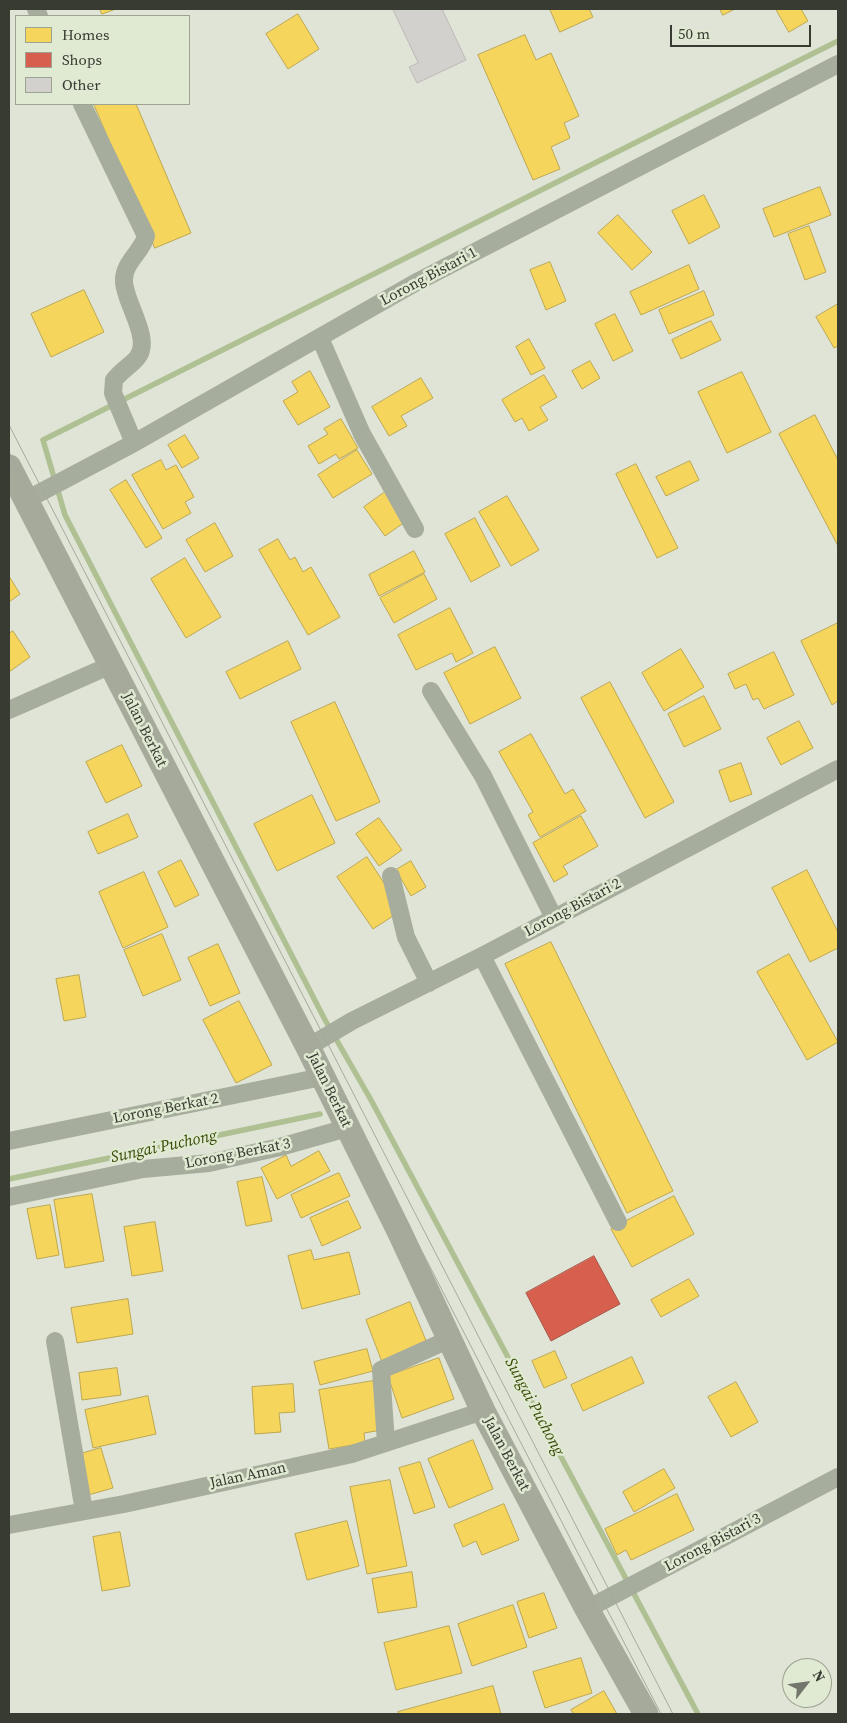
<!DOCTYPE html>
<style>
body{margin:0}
#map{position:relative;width:847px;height:1723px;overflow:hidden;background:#dfe4d7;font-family:"Source Serif 4",serif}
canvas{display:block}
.frame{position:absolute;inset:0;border:10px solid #383b32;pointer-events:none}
.legend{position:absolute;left:15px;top:15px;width:175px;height:90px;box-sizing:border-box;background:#e0e9d2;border:1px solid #9da392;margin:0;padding:6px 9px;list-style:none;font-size:15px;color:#383b32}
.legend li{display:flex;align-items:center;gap:10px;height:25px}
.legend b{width:25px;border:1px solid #9da392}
.north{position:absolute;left:782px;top:1658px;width:50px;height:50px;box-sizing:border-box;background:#e0e9d2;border:1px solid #9da392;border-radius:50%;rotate:60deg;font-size:14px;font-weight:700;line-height:20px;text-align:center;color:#383b32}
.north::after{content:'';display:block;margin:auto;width:18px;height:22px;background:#72766c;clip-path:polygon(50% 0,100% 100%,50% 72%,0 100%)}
.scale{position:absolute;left:670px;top:25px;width:141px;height:22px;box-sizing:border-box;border:2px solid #383b32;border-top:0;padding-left:6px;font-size:15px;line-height:18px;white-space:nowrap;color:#383b32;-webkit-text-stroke:4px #e0e9d2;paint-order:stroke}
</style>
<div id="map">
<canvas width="847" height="1723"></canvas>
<div class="frame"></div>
<ul class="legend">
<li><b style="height:14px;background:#f6d55c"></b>Homes</li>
<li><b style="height:14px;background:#d6604d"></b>Shops</li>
<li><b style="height:14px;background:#d3d1ce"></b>Other</li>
</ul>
<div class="north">N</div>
<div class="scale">50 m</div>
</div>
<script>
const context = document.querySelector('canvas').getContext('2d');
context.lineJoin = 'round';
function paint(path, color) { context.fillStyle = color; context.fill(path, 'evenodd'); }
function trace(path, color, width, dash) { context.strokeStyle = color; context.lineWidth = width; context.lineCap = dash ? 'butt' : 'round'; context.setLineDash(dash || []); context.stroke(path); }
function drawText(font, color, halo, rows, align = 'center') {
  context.font = font + ' "Source Serif 4",serif'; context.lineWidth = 5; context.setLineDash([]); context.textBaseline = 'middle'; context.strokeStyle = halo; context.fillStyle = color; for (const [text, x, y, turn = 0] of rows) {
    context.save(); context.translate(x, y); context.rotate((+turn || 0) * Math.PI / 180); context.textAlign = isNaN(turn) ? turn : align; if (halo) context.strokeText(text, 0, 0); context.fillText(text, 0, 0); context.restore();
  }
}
const homes = new Path2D(`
 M100 9H116L102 14Z
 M550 9H589L593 17 560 32Z
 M720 9H735L723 15Z
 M776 9H801L808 21 789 32Z
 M298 14 319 49 288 69 266 34Z
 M525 35 536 60 551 53 579 116 564 123 570 138 551 147 560 169 533 180 478 55Z
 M94 104H136L191 233 155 248Z
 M820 187 831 215 774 237 763 209Z
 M704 195 720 227 689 244 672 211Z
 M618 215 652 252 632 270 598 233Z
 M809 226 826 272 805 280 788 234Z
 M550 262 566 301 546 310 530 270Z
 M689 265 699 289 641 315 630 292Z
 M84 290 104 332 51 357 31 314Z
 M704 291 714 315 669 334 659 310Z
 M838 304V346L834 348 816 317Z
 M615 314 633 351 613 361 595 324Z
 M711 321 721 340 681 359 672 340Z
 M529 339 545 368 531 375 516 347Z
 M590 361 600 378 582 389 572 371Z
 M310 371 330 407 298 425 283 401 298 392 292 382Z
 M742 372 771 432 727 453 698 392Z
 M544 375 557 397 540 407 548 420 529 431 522 418 515 422 502 400Z
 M421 378 433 398 401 416 407 426 389 436 372 407Z
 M815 415 838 460V546L779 434Z
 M341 419 358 448 339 459 336 454 319 464 308 446 328 434 324 429Z
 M185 435 199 458 182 468 168 445Z
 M357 450 372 474 333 498 318 475Z
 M161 460 166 470 176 465 194 497 185 502 191 513 163 529 132 475Z
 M690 461 699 480 666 496 656 477Z
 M636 464 678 548 657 558 616 474Z
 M126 480 162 538 146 548 110 490Z
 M388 490 409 519 385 536 364 507Z
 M507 496 539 550 511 566 479 512Z
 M475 518 500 566 471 582 445 534Z
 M215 523 233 556 205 572 186 540Z
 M278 539 290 560 295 557 303 572 311 567 340 617 308 635 259 550Z
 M414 551 425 572 379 596 369 575Z
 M185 558 221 617 186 638 151 579Z
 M424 574 437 599 394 623 380 598Z
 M9 576 20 594 9 602Z
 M450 608 473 653 456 662 452 653 416 670 398 635Z
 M838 623V701L832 705 801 641Z
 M13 631 30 657 9 672V634Z
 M288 641 301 669 240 699 226 672Z
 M495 647 521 698 470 724 444 673Z
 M681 649 704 687 664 711 642 673Z
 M774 652 794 695 764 709 758 698 753 700 746 684 735 689 728 674Z
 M610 682 674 802 645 818 581 698Z
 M704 696 721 729 684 747 668 714Z
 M335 702 380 802 336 821 291 722Z
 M799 721 813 748 781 765 767 738Z
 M531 734 565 794 573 789 586 811 540 837 528 815 533 812 499 752Z
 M122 745 142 786 106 803 86 762Z
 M741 763 752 794 730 802 719 771Z
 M312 795 335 843 277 871 254 824Z
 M128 814 138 837 98 854 88 832Z
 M581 816 598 846 563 866 568 874 554 882 533 843Z
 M379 818 402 850 379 866 356 834Z
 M367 857 397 903 396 914 373 929 337 877Z
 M181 860 199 895 175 907 158 872Z
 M411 861 426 887 411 896 396 870Z
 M807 870 838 932V948L810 962 772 888Z
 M144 872 168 927 123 948 99 892Z
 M162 934 181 980 143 996 124 950Z
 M551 942 673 1191 627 1213 505 964Z
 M218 944 240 993 210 1006 188 958Z
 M789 954 838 1042 807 1060 757 972Z
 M79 975 86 1017 64 1021 56 979Z
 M239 1001 272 1065 236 1083 203 1020Z
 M319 1151 330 1171 277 1199 261 1168 286 1155 291 1166Z
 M339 1173 350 1196 301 1218 291 1195Z
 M262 1177 272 1221 246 1226 237 1182Z
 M92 1194 104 1261 65 1268 54 1200Z
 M674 1196 694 1234 632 1267 611 1229Z
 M348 1201 361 1228 322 1246 310 1218Z
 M50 1205 59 1255 37 1259 27 1209Z
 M155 1222 163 1271 132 1276 124 1227Z
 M311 1250 314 1260 349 1252 360 1294 302 1309 288 1256Z
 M689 1279 699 1296 661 1317 651 1300Z
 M128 1299 133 1334 77 1343 71 1308Z
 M410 1302 427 1343 382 1362 366 1320Z
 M367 1349 373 1371 320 1385 314 1362Z
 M555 1351 567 1378 544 1388 532 1361Z
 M632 1357 644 1383 583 1411 571 1385Z
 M439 1358 454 1399 402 1418 388 1376Z
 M117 1368 121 1395 82 1400 79 1373Z
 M373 1381 382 1430 364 1433 365 1443 329 1449 319 1390Z
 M736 1382 758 1422 731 1437 708 1397Z
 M293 1384 295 1412 279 1413 281 1432 255 1434 252 1387Z
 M148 1396 156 1434 93 1448 85 1410Z
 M473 1440 493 1489 449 1508 428 1459Z
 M101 1448 113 1488 88 1495 77 1455Z
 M420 1462 435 1507 414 1514 399 1468Z
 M664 1469 675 1488 634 1512 623 1492Z
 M390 1480 407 1566 367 1574 350 1487Z
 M677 1494 694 1530 631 1560 626 1550 617 1555 605 1529Z
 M504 1504 519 1540 482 1555 476 1541 463 1547 454 1525Z
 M347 1521 359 1566 307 1580 295 1534Z
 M120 1532 130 1586 102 1591 93 1537Z
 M412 1572 417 1607 378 1613 372 1579Z
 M544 1593 557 1628 529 1638 517 1602Z
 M513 1605 527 1647 472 1666 458 1624Z
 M449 1626 462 1673 396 1690 384 1643Z
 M581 1658 592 1693 545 1708 533 1672Z
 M493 1686 501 1714H399L398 1712Z
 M604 1691 617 1714H574L571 1710Z`);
paint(homes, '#f6d55c');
trace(homes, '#bda74f', 1);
const shops = new Path2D(`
 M594 1256 620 1304 551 1341 526 1293Z`);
paint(shops, '#d6604d');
trace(shops, '#a75545', 1);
trace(new Path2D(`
 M9 1179 320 1114
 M698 1714 371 1100 324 1018 65 515 43 440 838 41`), '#afc092', 5.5);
const building = new Path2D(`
 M393 9H442L466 60 417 83 409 67 418 63Z`);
paint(building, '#d3d1ce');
trace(building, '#bbb9b7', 1);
trace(new Path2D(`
 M36 9 39 16
 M82 104 146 236C142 252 123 263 124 281 124 302 153 339 137 358 130 366 121 371 114 380L113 393 134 443
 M320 338 362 434 415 529
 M26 500 134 443 415 283 838 64
 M431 691 483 776 554 918
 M9 710 111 665
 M391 876 406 937 429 983
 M482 956 618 1222
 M308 1047 352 1021 482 956 838 769
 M9 1141 322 1077
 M9 1197 143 1169 209 1163 280 1147 347 1128
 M55 1341 84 1511
 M386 1443 381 1370 450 1339
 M9 1525 124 1504 352 1454 483 1411
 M587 1609 838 1477`), '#a7ad9d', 18);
trace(new Path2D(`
 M9 467 308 1047 399 1231 483 1411 587 1609 646 1714`), '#a5aa9b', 25);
trace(new Path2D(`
 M9 425 673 1714
 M9 452 661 1714`), '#a5a99e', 1);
drawText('15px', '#383b32', '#e0e9d2', [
 ["Lorong Bistari 1",429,277,-28],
 ["Jalan Berkat",144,730,63],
 ["Lorong Bistari 2",573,908,-28],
 ["Jalan Berkat",329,1090,64],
 ["Lorong Berkat 2",166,1109,-11],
 ["Lorong Berkat 3",238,1154,-11],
 ["Jalan Berkat",506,1454,62],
 ["Jalan Aman",248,1476,-12],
 ["Lorong Bistari 3",713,1543,-28]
]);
drawText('italic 16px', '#374a04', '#e0e9d2', [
 ["Sungai Puchong",164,1147,-12],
 ["Sungai Puchong",534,1407,62]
]);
</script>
